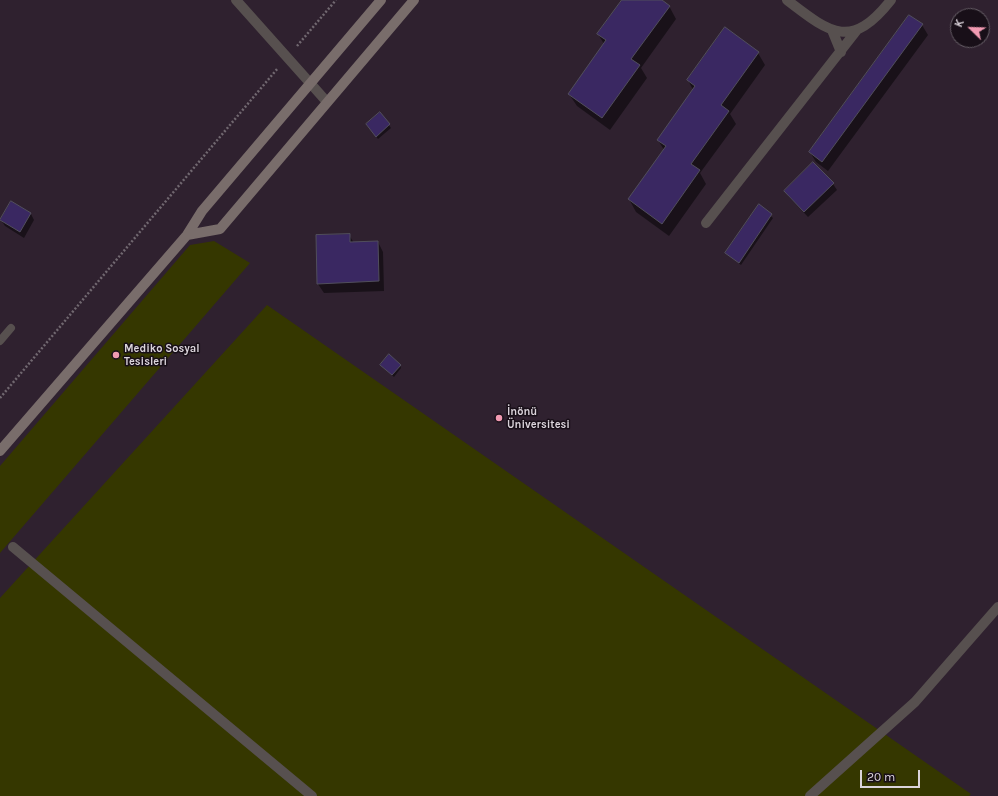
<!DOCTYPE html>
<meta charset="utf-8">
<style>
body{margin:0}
#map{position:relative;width:998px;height:796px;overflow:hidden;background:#221821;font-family:Karla,sans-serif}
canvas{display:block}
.north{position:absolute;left:950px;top:8px;width:40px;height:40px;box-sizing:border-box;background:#180f18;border:1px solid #665e66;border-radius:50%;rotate:293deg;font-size:11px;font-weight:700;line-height:16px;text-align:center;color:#dbd4db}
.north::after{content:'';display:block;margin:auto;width:14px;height:18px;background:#f19ab2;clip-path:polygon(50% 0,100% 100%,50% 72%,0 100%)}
.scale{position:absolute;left:860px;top:770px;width:60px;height:18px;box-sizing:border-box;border:2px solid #dbd4db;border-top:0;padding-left:5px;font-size:12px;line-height:14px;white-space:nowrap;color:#dbd4db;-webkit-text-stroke:3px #180f18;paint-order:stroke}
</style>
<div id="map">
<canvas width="998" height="796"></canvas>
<div class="north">K</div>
<div class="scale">20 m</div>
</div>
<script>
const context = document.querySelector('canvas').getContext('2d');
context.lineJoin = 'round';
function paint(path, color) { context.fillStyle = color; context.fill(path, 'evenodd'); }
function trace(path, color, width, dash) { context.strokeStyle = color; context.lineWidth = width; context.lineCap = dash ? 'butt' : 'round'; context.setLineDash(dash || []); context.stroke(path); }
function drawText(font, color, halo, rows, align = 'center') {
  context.font = font + ' Karla,sans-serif'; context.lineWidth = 3; context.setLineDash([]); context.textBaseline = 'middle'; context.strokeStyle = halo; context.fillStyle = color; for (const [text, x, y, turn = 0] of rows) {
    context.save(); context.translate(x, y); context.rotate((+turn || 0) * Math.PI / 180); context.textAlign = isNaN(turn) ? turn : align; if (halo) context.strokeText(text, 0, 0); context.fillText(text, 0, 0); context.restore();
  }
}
paint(new Path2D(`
 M0 0H998V796H0ZM958 16H982V40H958Z`), '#2f212f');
paint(new Path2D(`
 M214 241 250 263 0 553V466L190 245Z
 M267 305 971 794 969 796H0V598Z`), '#353700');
paint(new Path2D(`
 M623 0H660L669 6 676 19 641 68 647 78 610 130 577 106 569 94 604 44 598 34Z
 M922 25 928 35 828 171 816 162 810 152Z
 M758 53 765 65 730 114 736 124 700 173 706 184 669 236 636 212 629 199 664 150 658 140 693 90 688 80Z
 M380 114 391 128 378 139 367 125Z
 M833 184 837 190 808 217 789 197 785 191Z
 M11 202 31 214 34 220 24 238 5 226 1 220Z
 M759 206 773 218 741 265 727 253Z
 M349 235 354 243 378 242 383 252 384 291 324 293 318 284Z
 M381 365H400L401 368 394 377Z`), '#0007');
const building = new Path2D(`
 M622 0H662L670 6 631 59 640 65 602 118 568 94 606 40 597 34Z
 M909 15 923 24 822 162 809 152Z
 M725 27 759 52 721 105 729 111 691 164 700 170 662 224 628 199 666 146 657 140 695 86 687 80Z
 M380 112 390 124 376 137 366 124Z
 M813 162 834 183 804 212 784 191Z
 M11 201 31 213 20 232 0 220Z
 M759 204 772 214 739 263 725 253Z
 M350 234V242L378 241 379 281 317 284 316 235Z
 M389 354 401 365 392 375 380 365Z`);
paint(building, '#3a2862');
trace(building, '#514e5c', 1);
trace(new Path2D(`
 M297 46 336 0
 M0 398 278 68`), '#716870', 2.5, [2, 2]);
trace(new Path2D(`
 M0 341 11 328`), '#57504f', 8);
trace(new Path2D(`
 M236 0 327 102
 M787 0C830 33 851 51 891 0
 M832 30 841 52
 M706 223 857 30
 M13 547 312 796
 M810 796 915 702 998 607`), '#57504f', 10);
trace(new Path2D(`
 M187 235 220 229 414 0
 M0 451 187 235 202 211 381 0`), '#796d6b', 10);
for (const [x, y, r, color] of [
 [116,355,4,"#f19ab2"],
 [499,418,4,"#f19ab2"]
]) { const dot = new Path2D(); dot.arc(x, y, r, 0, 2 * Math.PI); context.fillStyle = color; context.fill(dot); trace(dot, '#180f18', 1.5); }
drawText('bold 11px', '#dbd4db', '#180f18', [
 ["Mediko Sosyal",124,349],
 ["Tesisleri",124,362],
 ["İnönü",507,412],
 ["Üniversitesi",507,425]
], 'left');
</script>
